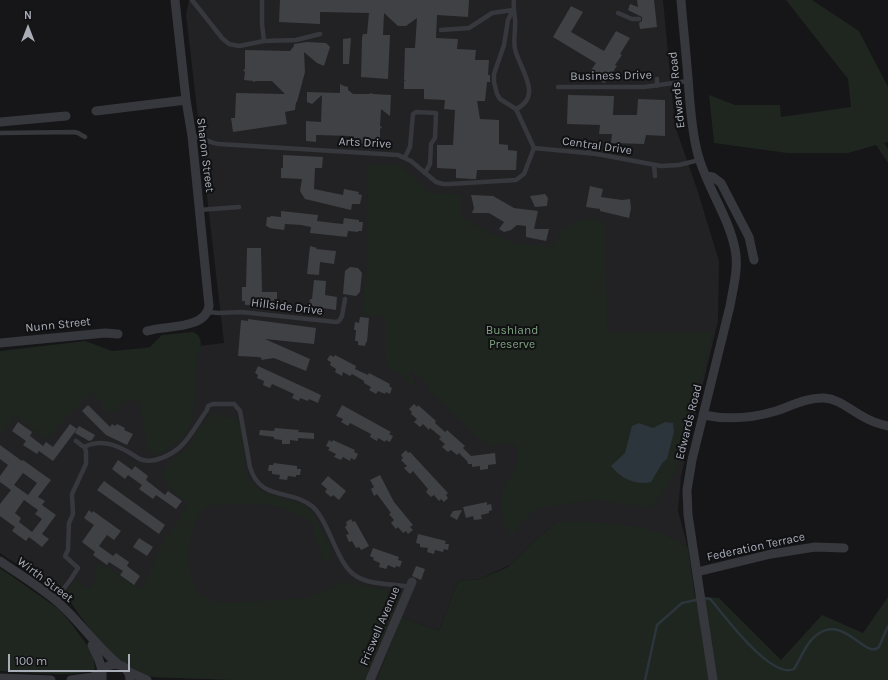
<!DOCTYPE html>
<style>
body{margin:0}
#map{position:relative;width:888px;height:680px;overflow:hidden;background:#161618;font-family:Karla,sans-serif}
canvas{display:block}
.north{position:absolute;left:8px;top:8px;width:40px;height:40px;-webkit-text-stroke:3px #111113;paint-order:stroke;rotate:0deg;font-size:11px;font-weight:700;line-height:16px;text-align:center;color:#a8adb8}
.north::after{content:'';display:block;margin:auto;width:14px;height:18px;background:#a8adb8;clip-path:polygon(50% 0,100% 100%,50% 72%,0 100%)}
.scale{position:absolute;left:8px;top:654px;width:122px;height:18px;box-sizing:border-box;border:2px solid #a8adb8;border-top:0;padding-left:5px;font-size:12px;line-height:14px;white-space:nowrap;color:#a8adb8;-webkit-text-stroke:3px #111113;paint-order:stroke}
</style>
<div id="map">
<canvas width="888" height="680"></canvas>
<div class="north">N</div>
<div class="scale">100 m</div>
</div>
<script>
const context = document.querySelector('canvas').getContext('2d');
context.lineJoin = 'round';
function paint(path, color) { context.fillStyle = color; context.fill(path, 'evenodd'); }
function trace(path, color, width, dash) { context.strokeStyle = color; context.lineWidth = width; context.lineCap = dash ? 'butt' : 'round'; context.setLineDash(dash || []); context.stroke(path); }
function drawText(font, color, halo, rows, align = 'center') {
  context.font = font + ' Karla,sans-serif'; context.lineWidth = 4; context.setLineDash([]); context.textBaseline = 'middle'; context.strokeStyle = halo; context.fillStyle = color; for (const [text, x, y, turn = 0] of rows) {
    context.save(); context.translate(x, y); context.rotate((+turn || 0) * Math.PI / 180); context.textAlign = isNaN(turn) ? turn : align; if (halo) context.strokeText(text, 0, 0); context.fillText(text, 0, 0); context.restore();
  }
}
paint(new Path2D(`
 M189 0H663L675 126 697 189 719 261 718 321 681 476 678 511 688 548 669 537 557 522 536 539 510 565 480 579 458 581 439 631 401 617 377 680H236L153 677 106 648 67 598 0 553V365L131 354 224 343 186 14Z`), '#222225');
paint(new Path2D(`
 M786 0H812L859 31 888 87V142L884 143 888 149V163L876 145 848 153H787L714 143 709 95 735 105H780L781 117 851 107 848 79Z
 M368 165H399L430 193 462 195 461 216 485 231 515 243 552 247 562 230 584 218 605 222 607 332H713L676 472 652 508 595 500 544 507C530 510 522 523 513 534L510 535C502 529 499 498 503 488 505 482 510 478 513 473 519 465 518 455 516 446L509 443 488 446 478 437 430 391C427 381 421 376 412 371L411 374 415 382 414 386H412L399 373 390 369 387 363 385 353V317L362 314 367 266ZM665 422 663 462 656 476 642 484C630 481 618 477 611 466L625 453 639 423 653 428Z
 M192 332C202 334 201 344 201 352L197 353C196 371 197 402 192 419 187 436 170 451 153 456L147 446 140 403 129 398 110 415 92 392 66 417 47 440 16 416 0 436V351L85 341 112 351 145 348 150 347 162 335Z
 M215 414 230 418 233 416C238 418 240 424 242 429L246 471 249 479 261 491 306 506 313 513 331 547 332 562C315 561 323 548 314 539V522H307C305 517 303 517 298 515 293 513 288 509 282 508 265 503 247 504 230 504 223 504 212 503 206 508 186 521 183 576 199 593 207 601 217 602 227 603L309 598 320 592 343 582 399 592 401 598 367 676 364 680H236L153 677C120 671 100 641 80 616 76 610 71 601 64 597L76 579 90 589 98 575 94 573 98 564 100 565 101 563 141 590 165 539 175 527 188 503 171 490 162 472 174 458 189 447 200 427 211 417Z
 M557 522C592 522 638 522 669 537 676 540 682 544 688 548L695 596 719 598 781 660 822 615 863 633 888 597V680H377L401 617 439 631 458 581 480 579 508 567 536 539Z
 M0 568 59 609 70 622 93 653 95 669C82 678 18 672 0 671Z`), '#1e261f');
paint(new Path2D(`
 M665 422 673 423 674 432 667 459 663 462 651 482C636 486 620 478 611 466L625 453 632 426 639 423 653 428Z`), '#2c353c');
trace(new Path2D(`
 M704 598 710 599 712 601C725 617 772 680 794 669 801 658 807 641 818 634 845 615 866 660 879 647L888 626
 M645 680 657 625 682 603 696 600`), '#2c353c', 2.5);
paint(new Path2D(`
 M280 0H469L468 17 437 15 436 38 458 39 457 49 476 50 475 60H489L488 75H490V82H487L485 101H477L480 119 499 120V144L508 145V150L517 151 516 170H477L476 179H472L456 178V169L437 168V145H453L455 110 444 109 445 100 424 99V89H404V81L406 80H404L405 48H415L417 18 406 26H398L384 13 383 35H390L388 79 361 77 362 38 363 34H367L369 13 320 12V24L279 22Z
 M637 0H654L657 27 640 29 639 23 642 21V17L628 10 630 4 638 7Z
 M571 6 583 12 571 32 604 51 616 31 630 38 620 54 622 55 615 65 617 66 605 83 595 80 596 78 589 73 596 63 553 37Z
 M351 38 349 64H343V39Z
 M307 42 326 43 330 47 324 66 317 63 304 52 305 72 297 102H296L295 110 285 112 287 124 233 132 231 118H235L236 93 285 94 272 81H256L254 82 253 81 244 80 245 72 243 70 245 69V50L290 51 294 46V44Z
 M340 84 344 86 348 87V90L353 94H370L371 93 373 94 391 95 390 116 381 109 380 126 382 127 380 129V144L350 143V136L316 135V142L306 141V121L321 122 322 95 312 104 307 102V92L340 93Z
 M568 95 614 96 613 115H637L638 99 665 100V136L646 135 644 144 611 143 612 134H599L600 125 567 124Z
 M283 155 323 157 322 168H315L314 189 343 195 344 189 359 192 358 194 362 195 360 204H352L351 210 305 199 300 191 302 179 281 178V168H283Z
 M590 186 603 189 601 197 622 200 630 199 631 208 629 218 600 211V209L586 207Z
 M545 194 548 198 547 206 535 207 530 196Z
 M471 195 493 196 514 208 538 211 534 229H549L546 241 526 237V226L517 225 511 230 504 232 499 229 504 222 489 213H472L474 208Z
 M281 211 318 215 317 221 333 223 343 224 344 218 359 220V222H363L362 231H358V232L348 231 347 237 310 233 311 227 301 225 285 224 284 230 269 228V227L266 226 267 217H270L271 216 281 217Z
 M310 246 317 248 316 249 336 251 334 264 320 262 319 275 307 274Z
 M247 248H261L262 292H277V299H274V304L245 305V301H242V287H246Z
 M350 267 358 268 362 273 360 292 356 296 343 294 345 271Z
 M314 280 326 281 325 295 337 297 336 310 309 306 310 299H312Z
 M360 317 369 318 367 342H366L365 346 358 345V341H355L356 330H354L355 322 359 323Z
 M248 319 316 328 314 344 265 339 310 359 306 371 274 358 261 360 262 358 258 357 238 356 241 320 248 321Z
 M330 355 334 357 335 355 356 366 355 369 368 375 369 373 390 384 389 386 392 388 390 394 386 392 385 394 378 391 376 394 369 390 371 387 364 383V381L352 374 350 376 343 372 342 376 335 372 336 369 330 365 331 362 327 360Z
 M258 366 321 395 318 403 309 399 308 401 300 398 299 401 292 398 294 394 272 384 270 388 263 385 264 381 257 378 258 375 255 373Z
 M414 404 417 407 418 405 436 421 435 423 445 432 447 430 465 446 463 448 471 456 495 453 496 464 488 465V469L480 470V466L472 467V464H468L467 461 459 453 457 455 451 450 448 452 442 447 445 444 439 439 441 437 430 428 429 430 423 424 420 427 414 422 417 419 411 414 412 412 409 409Z
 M88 405 110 427 112 424 115 426 117 424 125 428 124 430 133 434 127 445 106 435 82 411Z
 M342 405 391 432 389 434 393 436 390 442 386 440 385 442 378 438 377 441 370 437 371 434 350 423 348 426 341 422 343 419 336 416Z
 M18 422 32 432 30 436 43 446 46 442 53 447 70 424 77 429 79 426 95 435 92 440 89 441 75 433 77 429 53 461 39 451 37 454 23 445 26 441 12 431Z
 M275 428 299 430 298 432 314 433V439L298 438V441L290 440V444H282V440L274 439V437L259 435 260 430 274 431Z
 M329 440 332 442 333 440 355 450 354 452 358 454 355 460 351 458 350 461 343 457 341 460 334 457 336 454 328 450 330 448 326 446Z
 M0 445 22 461 23 460 51 480 38 497 45 501 42 505 56 515 42 534 49 539 42 547 29 537 26 541 12 531 15 527 0 516V504L11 490 0 482V476L8 465 0 459ZM23 473 37 483 28 495 14 485ZM24 500 38 510 35 514 42 519 32 532 19 522 21 518 15 513Z
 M406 450 408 453 410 452 448 493 446 495 448 498 444 502 441 499 439 501 434 495 431 497 426 492 428 489 413 471 410 474 404 468 407 466 401 460 403 458 401 455Z
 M118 460 132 470 135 466 148 476 146 480 165 495 168 491 182 501 176 509 156 495 153 499 139 489 142 485 128 475 125 479 112 469Z
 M274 463 297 466V469H301L300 475H296V477L288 476 287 480 279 479 280 475 272 474V471H268L269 465H273Z
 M380 475 394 502 413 525 410 527 413 530 408 534 406 531 403 533 398 527 396 529 391 523 394 520 389 514 391 513 377 494 374 496 371 489 374 487 370 480Z
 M328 476 346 491 339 500 333 495 331 497 325 492 327 489 321 484Z
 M104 481 165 525 159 534 97 490Z
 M487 502V505L491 504 492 510 489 511V513L481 515 482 519 474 520 473 516 466 518 463 507Z
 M89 510 92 513 93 511 121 531 114 540 107 535 99 546 113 556 116 553 129 562 127 566 140 576 134 585 120 575 123 571 109 562 107 565 93 555 95 552 82 542 94 525 84 518Z
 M462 510 457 520 450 516 453 511Z
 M351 519 353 522 355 521 369 546 361 550 359 547 356 548 352 541 349 542 346 535 349 534 345 527 347 525 346 522Z
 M418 534 446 541 445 544H449L448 550 444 549 443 552 435 550 434 554 427 552 428 548 420 547V544L416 543Z
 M139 538 153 547 147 556 133 547Z
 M373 548 399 557 398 560 402 561 400 567 396 566 395 568 388 565 386 569 379 567 380 563 373 560 374 558 370 556Z
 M416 566 425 569 421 580 412 576Z`), '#404145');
trace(new Path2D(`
 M192 0 222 38 229 44 239 46 264 41 296 40 320 34
 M262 0V24L264 41
 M514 0C513 7 514 12 515 18 516 29 513 39 515 49 519 68 544 96 516 109
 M513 10 508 20 504 45 494 74V82L497 94 500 99 516 109 534 148
 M618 13 632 19H639
 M441 30 469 28 492 13 513 10
 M657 79V86
 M558 87H644L688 81
 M0 133 74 132 78 133 85 137
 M192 136C202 136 209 143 219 144L398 155 411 161 436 182 443 184H450L516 180 524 174 534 148
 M534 148 597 154 661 166 679 165 699 160
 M588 153 590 144
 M405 157 410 147 413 114 416 112 436 113 435 138 431 144 430 164 425 173
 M654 165 655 176
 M199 210 239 207
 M208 312 219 313 241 312 336 322 339 321 342 316 345 299
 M84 447C100 439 115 444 130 453 134 455 138 459 143 460 155 463 171 455 180 447 191 437 198 422 207 410L208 406 213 404H234L240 411 250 467C260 502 291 488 313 507 330 523 337 565 356 576 372 586 392 583 410 587
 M55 600 71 579 78 568 65 556 68 550 69 523 73 514 72 494 86 464V452L85 448 76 441`), '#37383d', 4.5);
trace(new Path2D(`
 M681 0C683 26 686 52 688 78 690 103 691 127 697 151 705 185 728 214 735 249 739 268 733 288 730 306L692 460 687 490 688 515 713 680
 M96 111 186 100
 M0 122 66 116
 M706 176 713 177 721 183 749 237 754 260
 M147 331C166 325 205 330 209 306L192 136 186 100 175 0
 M0 343 105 333 118 334
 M703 415C728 420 753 418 776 411 791 406 808 397 824 398 839 399 849 409 862 416 870 421 879 424 888 426
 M0 561C20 575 42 588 60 604 81 623 96 646 118 664
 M697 572 771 554 815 547 844 548
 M92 645 99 660 102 670
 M127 671 147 680
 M0 678 51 680
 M71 680 93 677 102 672
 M102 680V670C113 660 130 664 130 680
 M370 680 412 582`), '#37383d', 9);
drawText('12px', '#a8adb8', '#111113', [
 ["Business Drive",611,76,-1],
 ["Edwards Road",677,90,-96],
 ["Arts Drive",365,143,3],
 ["Central Drive",597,146,8],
 ["Sharon Street",205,155,83],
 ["Hillside Drive",287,307,7],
 ["Nunn Street",58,325,-6],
 ["Edwards Road",689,422,-76],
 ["Federation Terrace",756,547,-12],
 ["Wirth Street",45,580,37],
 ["Friswell Avenue",380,626,-67]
]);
drawText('12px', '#7fa381', '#111113', [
 ["Bushland",512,331],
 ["Preserve",512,345]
]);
</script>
